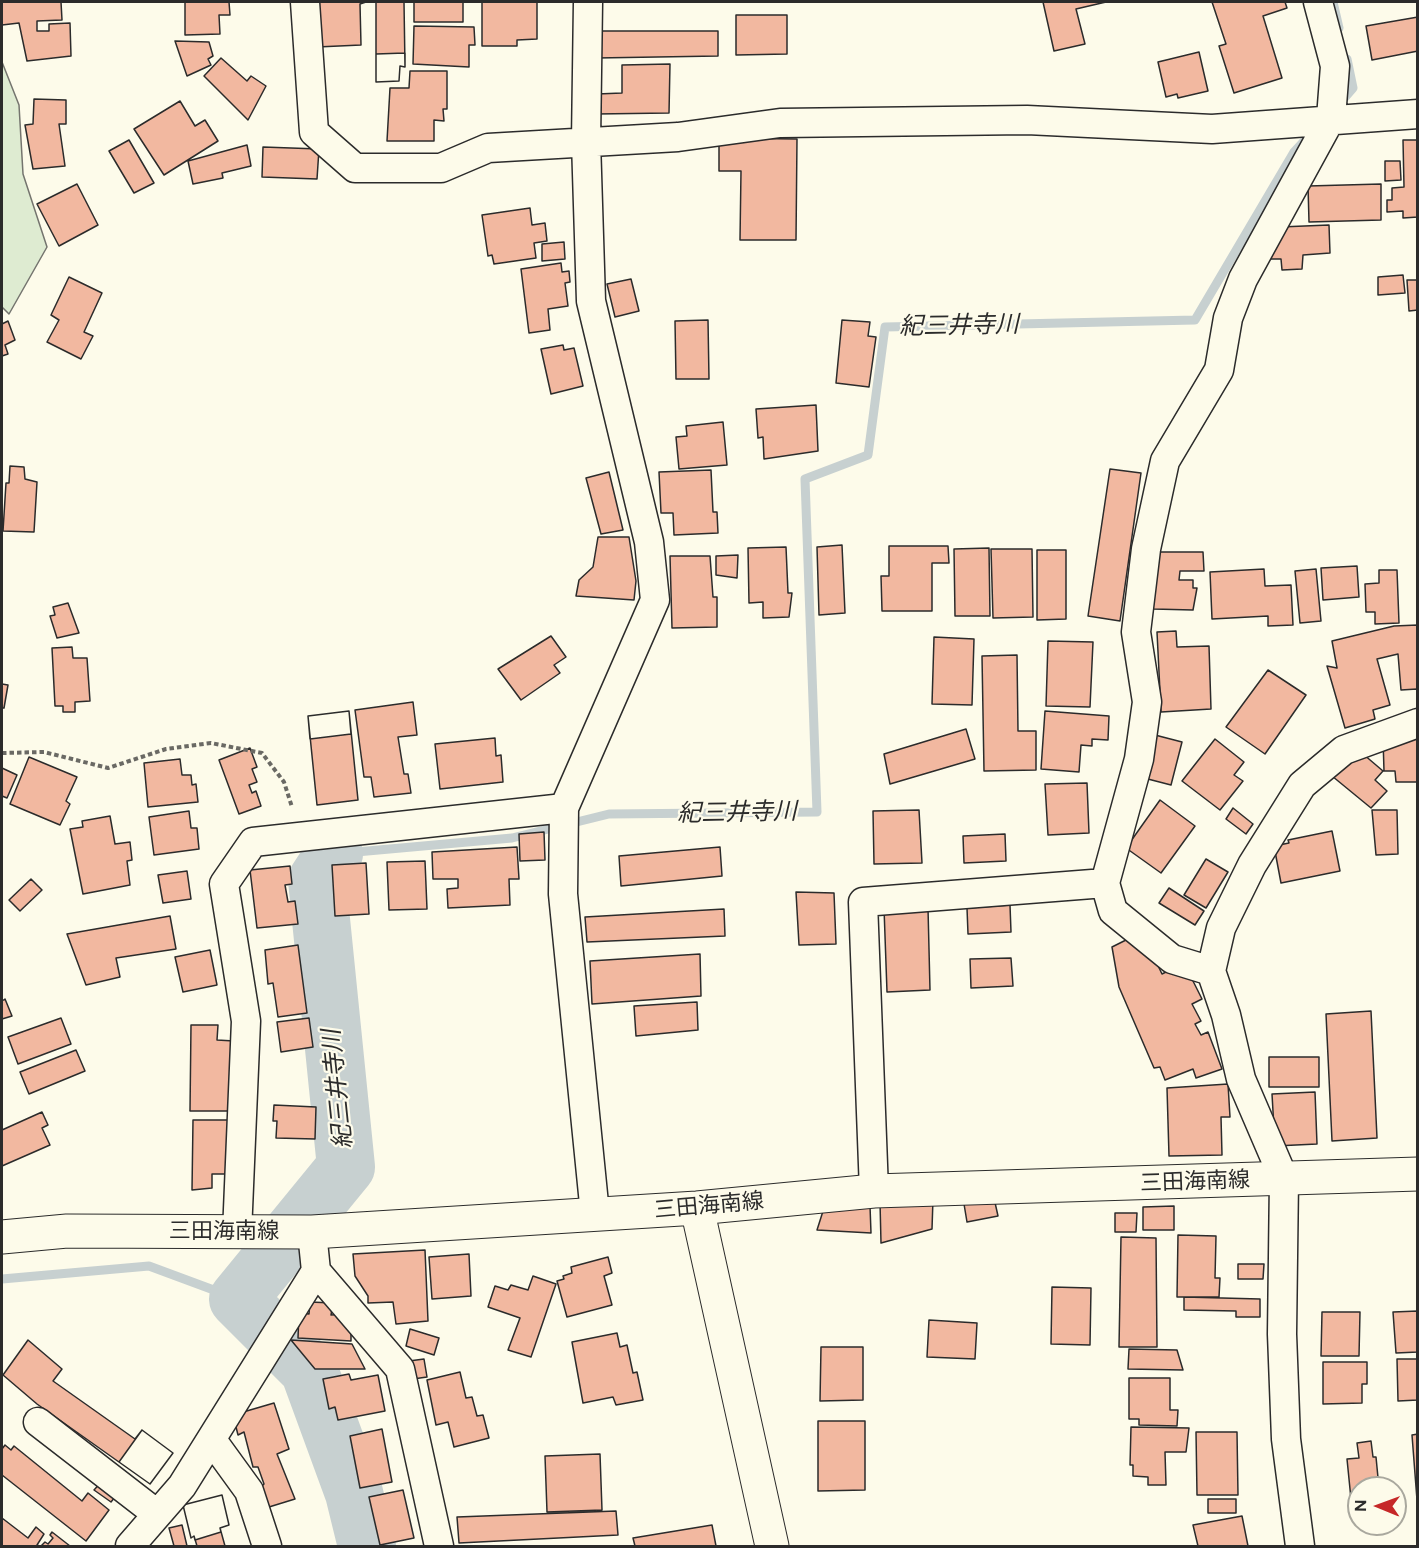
<!DOCTYPE html>
<meta charset="utf-8">
<style>
body{margin:0}
#map{position:relative;width:1419px;height:1548px;overflow:hidden;background:#fdfbea;font-family:Figtree,sans-serif}
canvas{display:block}
.frame{position:absolute;inset:0;border:3px solid #2b2b2b;pointer-events:none}
.north{position:absolute;left:1347px;top:1476px;width:60px;height:60px;box-sizing:border-box;background:#fdfbea;border:2px solid #a9a89e;border-radius:50%;rotate:271deg;font-size:16px;font-weight:700;line-height:24px;text-align:center;color:#2b2b2b}
.north::after{content:'';display:block;margin:auto;width:21px;height:27px;background:#c62828;clip-path:polygon(50% 0,100% 100%,50% 72%,0 100%)}
</style>
<div id="map">
<canvas width="1419" height="1548"></canvas>
<div class="frame"></div>
<div class="north">N</div>
</div>
<script>
const context = document.querySelector('canvas').getContext('2d');
context.lineJoin = 'round';
function paint(path, color) { context.fillStyle = color; context.fill(path, 'evenodd'); }
function trace(path, color, width, dash) { context.strokeStyle = color; context.lineWidth = width; context.lineCap = dash ? 'butt' : 'round'; context.setLineDash(dash || []); context.stroke(path); }
function drawText(font, color, halo, rows, align = 'center') {
  context.font = font + ' Figtree,"Noto Sans JP",sans-serif'; context.lineWidth = 4.5; context.setLineDash([]); context.textBaseline = 'middle'; context.strokeStyle = halo; context.fillStyle = color; for (const [text, x, y, turn = 0] of rows) {
    context.save(); context.translate(x, y); context.rotate((+turn || 0) * Math.PI / 180); context.textAlign = isNaN(turn) ? turn : align; if (halo) context.strokeText(text, 0, 0); context.fillText(text, 0, 0); context.restore();
  }
}
const green = new Path2D(`
 M2 62 19 105 23 174 47 247 9 314 2 307Z`);
paint(green, '#deebd1');
trace(green, '#74746e', 1.5);
trace(new Path2D(`
 M1333 2 1339 28
 M1340 103 1353 88 1347 59
 M334 854 512 838 609 814 817 812 805 479 868 455 885 327 1195 320 1294 152 1306 139
 M2 1279 149 1266 238 1299`), '#c7d0d0', 9);
trace(new Path2D(`
 M334 854 317 880 346 1167 238 1299 309 1370 354 1493 367 1546`), '#c7d0d0', 58);
const building = new Path2D(`
 M2 2H61L62 20 37 21V31H49V24L70 23 71 56 27 61 19 23 2 25Z
 M185 2H229L230 15H219L220 34 185 35Z
 M316 2H366L360 4 361 45 317 47Z
 M376 2H404L405 67 400 66 399 81 376 82Z
 M414 2H463V22H414Z
 M482 2H537V39L517 40V46H482Z
 M1043 2H1106L1076 9 1085 44 1054 51Z
 M1212 2H1285L1287 8 1263 16 1282 78 1234 93 1219 46 1226 44Z
 M736 15H787V54L736 55Z
 M1418 17V51L1372 60 1366 26Z
 M414 26 474 27 475 45H469V67L413 64Z
 M595 31H718V56L596 58Z
 M175 41 209 42 213 56 208 59 211 65 187 76Z
 M1199 52 1208 91 1178 98 1177 94 1166 97 1158 62Z
 M405 53V67L400 66 399 81 376 82V54Z
 M221 58 247 81 251 76 266 86 248 120 204 76Z
 M670 64 669 113 596 114 597 94 622 93V65Z
 M410 71H447V109H443L444 121 434 120V141H387L390 88H409Z
 M34 99 66 100V124H59L65 166 33 169 25 125 33 124Z
 M180 101 195 126 205 120 218 141 164 175 134 129Z
 M719 138 797 139 796 240H740L741 171H719Z
 M129 140 154 183 134 193 109 151Z
 M1403 140H1418V217L1403 218V211L1387 212V200H1392V188L1404 187Z
 M247 145 251 166 222 173 223 178 193 184 188 161Z
 M263 147 319 149 317 179 262 177Z
 M1385 161H1400L1401 180 1385 181Z
 M77 184 98 225 59 246 37 204Z
 M1381 184V220L1309 222 1308 186Z
 M530 208 532 225 545 223 547 241 534 243 536 258 494 264 492 255 488 256 482 215Z
 M1329 225 1330 253 1303 255 1302 269 1282 270 1281 259H1271L1270 245 1280 227Z
 M564 242 565 259 542 261V244Z
 M561 263 562 272 569 271 570 282 565 283 568 306 548 309 550 330 529 333 521 269Z
 M1403 275 1405 293 1378 295V277Z
 M69 277 102 293 84 332 93 336 81 359 47 342 59 320 51 315Z
 M631 279 639 311 615 317 607 284Z
 M1407 280H1418V310L1409 311Z
 M708 320 709 379H676L675 321Z
 M842 320 870 322 868 336 876 337 869 387 836 383Z
 M8 321 15 340 5 345 8 354 2 356V324Z
 M563 345 564 350 574 348 583 386 551 394 541 349Z
 M816 405 818 451 764 459 763 437 758 438 756 409Z
 M723 422 727 465 679 469 676 437 687 436 686 426Z
 M10 466 24 467 25 479 37 482 34 532 3 531 6 483H9Z
 M1110 469 1141 473 1120 621 1088 616Z
 M711 470 713 512H717L718 533 674 535 673 513H661L659 472Z
 M609 472 623 530 601 534 586 478Z
 M598 537H629L636 581 634 600 576 596 579 580 593 567Z
 M842 545 845 613 819 615 817 547Z
 M889 546H948L949 563H932V611H882L881 576H889Z
 M786 547 788 593H792L789 617 763 618V602L749 603 748 548Z
 M989 548 990 616H955L954 549Z
 M991 549H1032L1033 617 993 618Z
 M1037 550H1066V619L1037 620Z
 M1154 552H1203L1204 571H1180L1179 580H1193V588H1197L1193 610 1153 609Z
 M738 555 737 578 716 575V556Z
 M670 556H710L713 597H717V627L672 628Z
 M1357 566 1359 597 1323 600 1321 568Z
 M1264 569 1265 586 1291 585 1293 625 1268 626V616L1212 619 1210 572Z
 M1316 569 1321 621 1300 623 1295 571Z
 M1379 570H1397L1399 623 1375 624V612H1366L1365 584 1379 583Z
 M68 603 79 633 57 638 50 616 55 615 53 607Z
 M1418 625V705L1417 689 1401 690 1398 654 1377 659 1390 705 1373 710 1375 719 1345 728 1327 666 1337 668 1332 641 1394 626Z
 M1176 631 1177 647 1209 646 1211 709 1161 712 1157 632Z
 M551 636 566 657 554 665 560 673 521 700 498 669Z
 M934 637 974 639 972 705 932 704Z
 M1048 641 1093 642 1090 707 1046 706Z
 M72 647 73 658H87L90 701 75 702V712H63V706H55L52 648Z
 M1017 655 1018 731H1036V770L984 771 982 656Z
 M1268 670 1306 695 1265 754 1226 727Z
 M2 684 8 685 4 708H2Z
 M413 702 417 735 398 737 404 774H408L411 793 374 797 371 777H364L355 710Z
 M349 711 358 800 317 805 308 716Z
 M349 711 351 734 310 739 308 716Z
 M1045 711 1109 716 1108 740 1092 739V746L1081 745 1079 772 1041 769Z
 M966 729 975 759 890 784 884 754Z
 M1418 732V782H1396L1395 771H1384L1383 738Z
 M1155 735 1182 742 1171 785 1144 778Z
 M495 738 496 756 501 755 503 782 440 789 435 744Z
 M1215 739 1244 762 1234 775 1243 781 1220 810 1182 781Z
 M250 748 257 767 252 769 257 782 249 785 252 793 256 791 261 806 239 814 219 760Z
 M1356 748 1383 771 1375 780 1387 791 1371 808 1332 776Z
 M29 757 77 777 66 801 70 804 60 825 10 804Z
 M180 759 182 775H191L192 785 196 784 198 802 148 807 144 763Z
 M2 768 17 775 7 798 2 796Z
 M1087 783 1089 833 1048 835 1045 784Z
 M1160 800 1195 826 1161 873 1126 848Z
 M1233 808 1253 824 1246 834 1226 819Z
 M919 810 922 863 874 864 873 811Z
 M1372 810H1397L1398 854 1376 855Z
 M189 811 191 828H197L199 849 154 855 149 817Z
 M110 816 115 844 130 842 132 860 127 861 130 885 83 894 70 829 83 827 82 821Z
 M1332 831 1340 871 1281 883 1274 846 1289 843 1288 840Z
 M544 832 545 860 520 861 519 834Z
 M1005 834 1006 861 964 863 963 836Z
 M517 847 519 879H509L510 905 448 908 447 889 458 888V879H433L432 852Z
 M720 847 722 876 621 886 619 856Z
 M1206 859 1228 872 1206 908 1184 895Z
 M425 861 427 909 389 910 387 862Z
 M366 863 369 914 335 916 332 865Z
 M290 866 292 884 285 885 288 902 295 901 298 924 257 928 250 870Z
 M187 871 191 899 163 903 158 875Z
 M31 879 42 890 20 911 9 900Z
 M1169 888 1204 911 1195 925 1159 903Z
 M796 892 834 893 836 944 799 945Z
 M1010 905 1011 932 968 934 967 908Z
 M884 908H928L930 990 887 992Z
 M724 909 725 936 587 942 585 917Z
 M170 916 176 949 116 958 120 977 86 985 67 934Z
 M1142 932 1162 974 1184 963 1202 999 1192 1004 1201 1021 1195 1024 1201 1035 1208 1032 1222 1069 1196 1078 1193 1069 1165 1080 1160 1067 1154 1068 1119 987 1112 947Z
 M298 945 307 1013 278 1017 273 983 268 984 265 950Z
 M210 950 217 985 183 992 175 957Z
 M700 954 701 996 592 1004 590 961Z
 M1011 958 1013 986 971 988 970 959Z
 M5 999 12 1016 2 1019V1001Z
 M697 1002 698 1030 636 1036 634 1006Z
 M1371 1011 1377 1138 1332 1141 1326 1014Z
 M61 1018 71 1044 18 1064 8 1037Z
 M309 1018 313 1047 281 1052 277 1022Z
 M191 1025H218L217 1040 234 1041 233 1111H190Z
 M76 1050 85 1071 29 1094 20 1072Z
 M1269 1057H1319V1087H1269Z
 M1228 1084 1230 1117H1221L1222 1155 1169 1156 1167 1088Z
 M1315 1092 1317 1144 1275 1146 1272 1094Z
 M274 1105 316 1107 315 1139 276 1138 277 1121H273Z
 M42 1112 48 1125 42 1128 50 1145 2 1166V1130Z
 M193 1120H229L230 1174H212V1188L192 1190Z
 M994 1198 998 1216 967 1222 964 1204Z
 M933 1199 932 1229 881 1243 880 1202Z
 M870 1206 871 1233 817 1230 824 1208Z
 M1174 1206V1230H1143V1207Z
 M1115 1213H1137L1136 1232H1115Z
 M1178 1235 1216 1236 1215 1278H1220L1219 1297H1177Z
 M1121 1237 1156 1238 1157 1347H1119Z
 M425 1250 428 1321 396 1324 393 1302 368 1303V1296L355 1276 353 1254Z
 M469 1254 471 1296 432 1299 429 1257Z
 M608 1257 612 1273 604 1276 612 1305 567 1317 557 1281 564 1279 563 1276 572 1273 571 1267Z
 M1238 1264H1264L1263 1279H1238Z
 M533 1276 556 1284 531 1357 508 1350 520 1318 488 1307 495 1286 508 1290 511 1285 528 1290Z
 M1052 1287 1091 1288 1090 1345 1051 1344Z
 M1184 1297 1260 1299V1317H1236V1311L1184 1310Z
 M310 1302 333 1303 331 1315 345 1314 351 1327V1341L298 1338 299 1313 309 1314Z
 M1418 1311V1352L1396 1353 1393 1312Z
 M1322 1312H1360L1359 1356H1321Z
 M929 1320 977 1323 975 1359 927 1357Z
 M410 1329 439 1338 434 1355 406 1346Z
 M617 1333 620 1347 627 1345 633 1373 637 1372 643 1400 616 1405 613 1397 583 1403 572 1342Z
 M28 1340 62 1369 53 1381 135 1439 142 1430 173 1453 150 1484 37 1404 3 1375Z
 M291 1340 352 1344 365 1369H315Z
 M821 1347H863V1400L820 1401Z
 M1129 1349 1177 1350 1183 1370 1128 1369Z
 M424 1359 427 1377 413 1379 409 1361Z
 M1397 1359H1418V1400L1398 1401Z
 M1323 1362H1367V1384H1362V1403L1323 1404Z
 M460 1372 466 1398 472 1397 477 1416 483 1415 489 1438 454 1447 448 1422 436 1425 427 1380Z
 M349 1374 351 1380 378 1375 385 1411 338 1420 335 1407 329 1409 323 1379Z
 M1129 1378H1170V1410H1178L1177 1426 1139 1425V1419H1129Z
 M274 1403 289 1449 277 1454 295 1499 269 1507 262 1486 264 1484 258 1467H253L244 1432 238 1435 233 1415Z
 M818 1421H865V1490L818 1491Z
 M1131 1427 1189 1428 1186 1452H1165L1166 1485H1148V1477L1133 1476V1465H1130Z
 M382 1429 392 1482 360 1488 350 1436Z
 M142 1430 173 1453 150 1484 119 1462Z
 M1196 1432H1237L1238 1495H1197Z
 M1418 1434V1500H1417L1412 1435Z
 M1371 1441 1373 1457H1376L1379 1488H1359V1498L1351 1499 1347 1459 1359 1458 1357 1443Z
 M5 1445 11 1450 14 1446 82 1501 88 1493 109 1510 86 1541 2 1475V1449Z
 M600 1454 602 1510 547 1512 545 1456Z
 M103 1480 119 1492 111 1502 94 1490Z
 M403 1490 414 1538 380 1545 369 1497Z
 M222 1495 229 1525 220 1528 221 1532 195 1540 194 1536 191 1538 183 1505Z
 M222 1495 229 1525 220 1528 225 1546H197L194 1536 191 1538 183 1505Z
 M1208 1499H1236V1513H1208Z
 M616 1511 618 1535 459 1543 457 1517Z
 M1242 1516 1248 1546H1198L1193 1525Z
 M2 1518 28 1538 36 1527 44 1534 37 1545 39 1546H2Z
 M182 1525 187 1546H174L169 1528Z
 M712 1525 716 1546H635L633 1538Z
 M52 1532 70 1546H41L45 1542 48 1544 53 1538 50 1535Z`);
paint(building, '#f2b8a0');
trace(building, '#2b2b2b', 1.5);
const street = new Path2D(`
 M305 2 314 132 355 168H441L488 148 678 137 780 123 1027 120 1212 129 1418 114
 M588 2 586 141 591 301 649 542 655 600 564 808 563 894 595 1214
 M1211 971 1172 959 1113 911 1105 883 1139 759 1147 702 1136 632 1146 549 1165 461 1219 370 1228 318 1243 279 1331 118 1335 66 1318 2
 M874 1191 863 902 1105 883
 M312 1232 316 1271 400 1369 439 1546
 M237 1233 246 1021 224 884 253 842 564 808
 M38 1422 157 1514
 M212 1440 249 1491 267 1546
 M130 1546 182 1486 316 1271
 M1300 1546 1286 1439 1282 1334 1284 1179 1241 1079 1226 1015 1211 971 1221 928 1252 865 1302 785 1344 750 1418 723`);
const secondary = new Path2D(`
 M697 1208 772 1546
 M2 1237 67 1231 312 1232 697 1208 874 1191 1418 1174`);
trace(street, '#2b2b2b', 31);
trace(secondary, '#2b2b2b', 35);
trace(new Path2D(`
 M2 753 44 752 108 768 166 749 211 743 262 753 284 782 292 807`), '#6a6964', 4, [4.5, 3]);
trace(street, '#fdfbea', 28);
trace(secondary, '#fdfbea', 33);
drawText('22px', '#2b2b2b', '#fdfbea', [
 ["三田海南線",1195,1182,-2],
 ["三田海南線",709,1206,-5],
 ["三田海南線",224,1232]
]);
drawText('italic 24px', '#2b2b2b', '#fdfbea', [
 ["紀三井寺川",959,326,-1],
 ["紀三井寺川",737,813,-1],
 ["紀三井寺川",338,1089,-96]
]);
</script>
